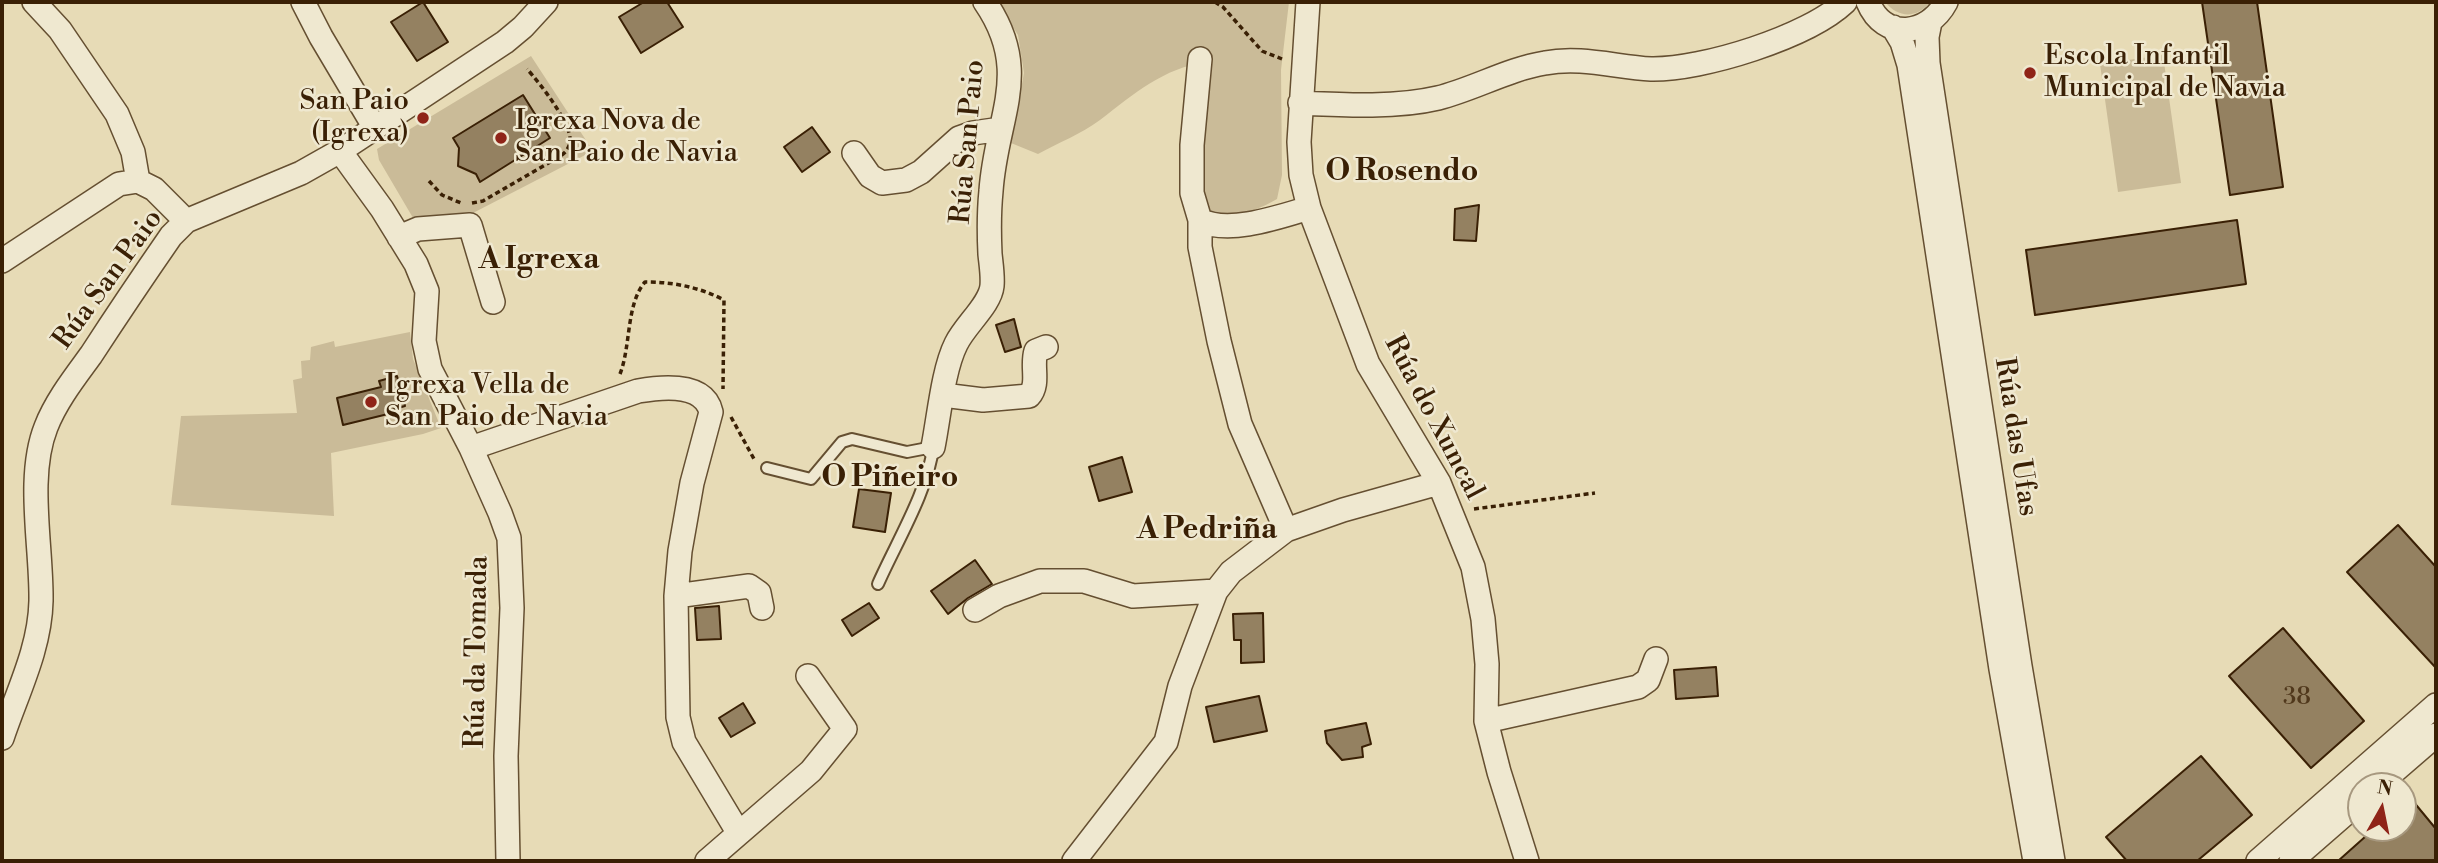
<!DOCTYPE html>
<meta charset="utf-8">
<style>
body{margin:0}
#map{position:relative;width:2438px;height:863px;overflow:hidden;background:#e7dbb6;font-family:"Libre Bodoni",serif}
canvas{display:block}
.frame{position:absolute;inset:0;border:4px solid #3a2005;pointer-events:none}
.north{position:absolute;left:2347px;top:772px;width:70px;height:70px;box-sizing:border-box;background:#efe8d0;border:2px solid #a7987f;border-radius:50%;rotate:9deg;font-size:19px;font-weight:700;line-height:28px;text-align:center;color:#3a2005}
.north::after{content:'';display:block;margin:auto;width:24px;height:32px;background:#8f2418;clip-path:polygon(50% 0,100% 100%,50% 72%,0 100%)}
</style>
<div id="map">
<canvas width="2438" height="863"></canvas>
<div class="frame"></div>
<div class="north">N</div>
</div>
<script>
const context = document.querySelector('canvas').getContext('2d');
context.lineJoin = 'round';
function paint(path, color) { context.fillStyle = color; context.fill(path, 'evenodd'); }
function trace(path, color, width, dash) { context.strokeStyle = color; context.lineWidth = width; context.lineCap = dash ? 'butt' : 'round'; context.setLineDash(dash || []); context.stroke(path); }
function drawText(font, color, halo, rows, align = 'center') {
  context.font = font + ' "Libre Bodoni",serif'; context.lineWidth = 5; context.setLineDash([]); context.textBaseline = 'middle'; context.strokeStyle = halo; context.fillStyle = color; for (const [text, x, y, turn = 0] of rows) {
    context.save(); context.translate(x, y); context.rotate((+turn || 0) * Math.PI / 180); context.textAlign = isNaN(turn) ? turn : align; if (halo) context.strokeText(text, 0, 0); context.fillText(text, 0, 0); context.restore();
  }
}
paint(new Path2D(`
 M996 2H1289L1281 70 1282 175 1277 199C1255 212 1226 222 1204 207L1200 193 1207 62C1163 68 1134 94 1100 120 1081 134 1058 143 1038 154L1011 143 1024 73 1018 35Z
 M1885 2H1930C1917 19 1898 18 1885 2Z
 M2163 55 2181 183 2118 192 2100 64Z
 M531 56 593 151 473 213 416 223 379 160 377 149Z
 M410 332 413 359 441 428 423 434 331 453 334 516 171 505 181 416 297 413 293 380 302 378 301 361 310 360 311 347 334 341 335 347Z`), '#cabb98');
const building = new Path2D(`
 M423 2 448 42 417 61 391 22Z
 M644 2H667L683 27 641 53 619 17Z
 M2202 2H2257L2283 187 2230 195Z
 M523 95 550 138 480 182 476 174 458 166 459 148 453 138Z
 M812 127 830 152 802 172 784 147Z
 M1479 205 1476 241 1454 240 1455 209Z
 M2237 220 2246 284 2035 315 2026 250Z
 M1014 319 1021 347 1005 352 996 325Z
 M397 376 405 406 388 411V414L343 425 337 398 381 387 379 381Z
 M1122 457 1132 492 1099 501 1089 467Z
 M859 489 891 493 885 532 853 527Z
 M2398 525 2436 567V668L2347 572Z
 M975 560 992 584 968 598 948 614 931 591Z
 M869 603 879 618 852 636 842 620Z
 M719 606 721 639 697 640 695 608Z
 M1263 613 1264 662 1241 663V640H1234L1233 614Z
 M2283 628 2364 721 2311 768 2229 676Z
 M1716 667 1718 696 1676 699 1674 670Z
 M1259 696 1267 731 1214 742 1206 707Z
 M743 703 755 723 731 737 719 718Z
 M1366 723 1371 744 1362 747 1363 757 1342 760 1327 743 1325 731Z
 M2201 756 2252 815 2197 861H2127L2106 837Z
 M2403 789 2436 829V861H2338L2375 828H2403Z`);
paint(building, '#948161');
trace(building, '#3a2005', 2);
const service = new Path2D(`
 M767 468 811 479 842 442 852 439 907 452 933 447C929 489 895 545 878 584`);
const minor = new Path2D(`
 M34 2 60 30 117 114 133 152 138 181
 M303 2 321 37 375 128
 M1308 2 1299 142 1301 175 1309 208 1368 364 1439 483 1473 567 1483 619 1487 664 1486 721 1499 772 1527 861
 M1868 2C1884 41 1928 36 1946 2
 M1930 22 1927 37 1928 63 2020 666 2053 861
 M1893 27 1902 42 1909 65 2001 669 2035 861
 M1200 59 1192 145V193L1200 220V247L1219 341 1240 424 1286 530
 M1300 103C1343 105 1396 108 1438 98 1474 89 1508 69 1545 63 1580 56 1616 67 1651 69 1702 70 1808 37 1845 2
 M340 151 382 209 416 264 427 291 424 341 430 369 471 448 500 513 509 538 512 608 506 756 508 861
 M854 153 870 176 882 183 906 180 921 172 959 138 973 133 1001 129
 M1200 220C1228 235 1279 217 1309 208
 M399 237 418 229 470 225 493 302
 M2 261 119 184 138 181 154 189 186 221
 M943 395 983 400 1029 396C1040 384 1031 366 1036 351L1046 347
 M933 447C939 417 943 370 956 344 965 325 990 305 992 286 993 276 991 264 990 254 989 233 989 211 991 191 996 116 1033 72 985 2
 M471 448 638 391C661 387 704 382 711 412L692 483 680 551 676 596 678 717 684 742 738 832
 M676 596 749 586 759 593 762 608
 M975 610 999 596 1040 581H1084L1133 596 1216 591
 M1486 721 1638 687 1648 680 1656 659
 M2 738C17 693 40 649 41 601 42 548 26 477 46 427 56 401 75 377 91 355 117 315 144 275 171 236L186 221 301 173 340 151 505 42 523 27 546 2
 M2377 786 2436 735
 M707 861 811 771 845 729 808 676
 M1074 861 1166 742 1180 686 1216 591 1231 572 1286 530 1343 510 1439 483
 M2258 861 2436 705
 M2291 861 2361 800`);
trace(service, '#654f31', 14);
trace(minor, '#654f31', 26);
trace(new Path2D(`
 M1215 2 1223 7 1262 51 1282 59
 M429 181 442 195 461 203
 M472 203 483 201 557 158C564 154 569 150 570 141 572 124 539 82 527 69
 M620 374C631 346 626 304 645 282 673 282 699 287 724 300L723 389
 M731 417 754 459
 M1474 509 1595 493`), '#3a2005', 3.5, [5, 3.5]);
trace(service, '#efe8d0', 10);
trace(minor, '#efe8d0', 23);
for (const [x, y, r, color] of [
 [2030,73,7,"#8f2418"],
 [423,118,7,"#8f2418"],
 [501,138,7,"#8f2418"],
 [371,402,7,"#8f2418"]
]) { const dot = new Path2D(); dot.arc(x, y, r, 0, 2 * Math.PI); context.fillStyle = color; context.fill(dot); trace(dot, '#efe8d0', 2.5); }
drawText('24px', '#50381c', null, [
 ["38",2297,698]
]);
drawText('28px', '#3a2005', '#efe8d0', [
 ["Escola Infantil",2044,57],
 ["Municipal de Navia",2044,89],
 ["San Paio",409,102,"right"],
 ["(Igrexa)",409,134,"right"],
 ["Igrexa Nova de",515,122],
 ["San Paio de Navia",515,154],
 ["Igrexa Vella de",385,386],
 ["San Paio de Navia",385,418]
], 'left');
drawText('28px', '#3a2005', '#efe8d0', [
 ["Rúa San Paio",969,142,-85],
 ["Rúa San Paio",109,280,-54],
 ["Rúa do Xuncal",1433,418,62],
 ["Rúa das Ufas",2015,437,81],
 ["Rúa da Tomada",478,652,-89]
]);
drawText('bold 30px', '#3a2005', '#efe8d0', [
 ["O Rosendo",1402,173],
 ["A Igrexa",539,261],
 ["O Piñeiro",890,479],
 ["A Pedriña",1207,531]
]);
</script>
